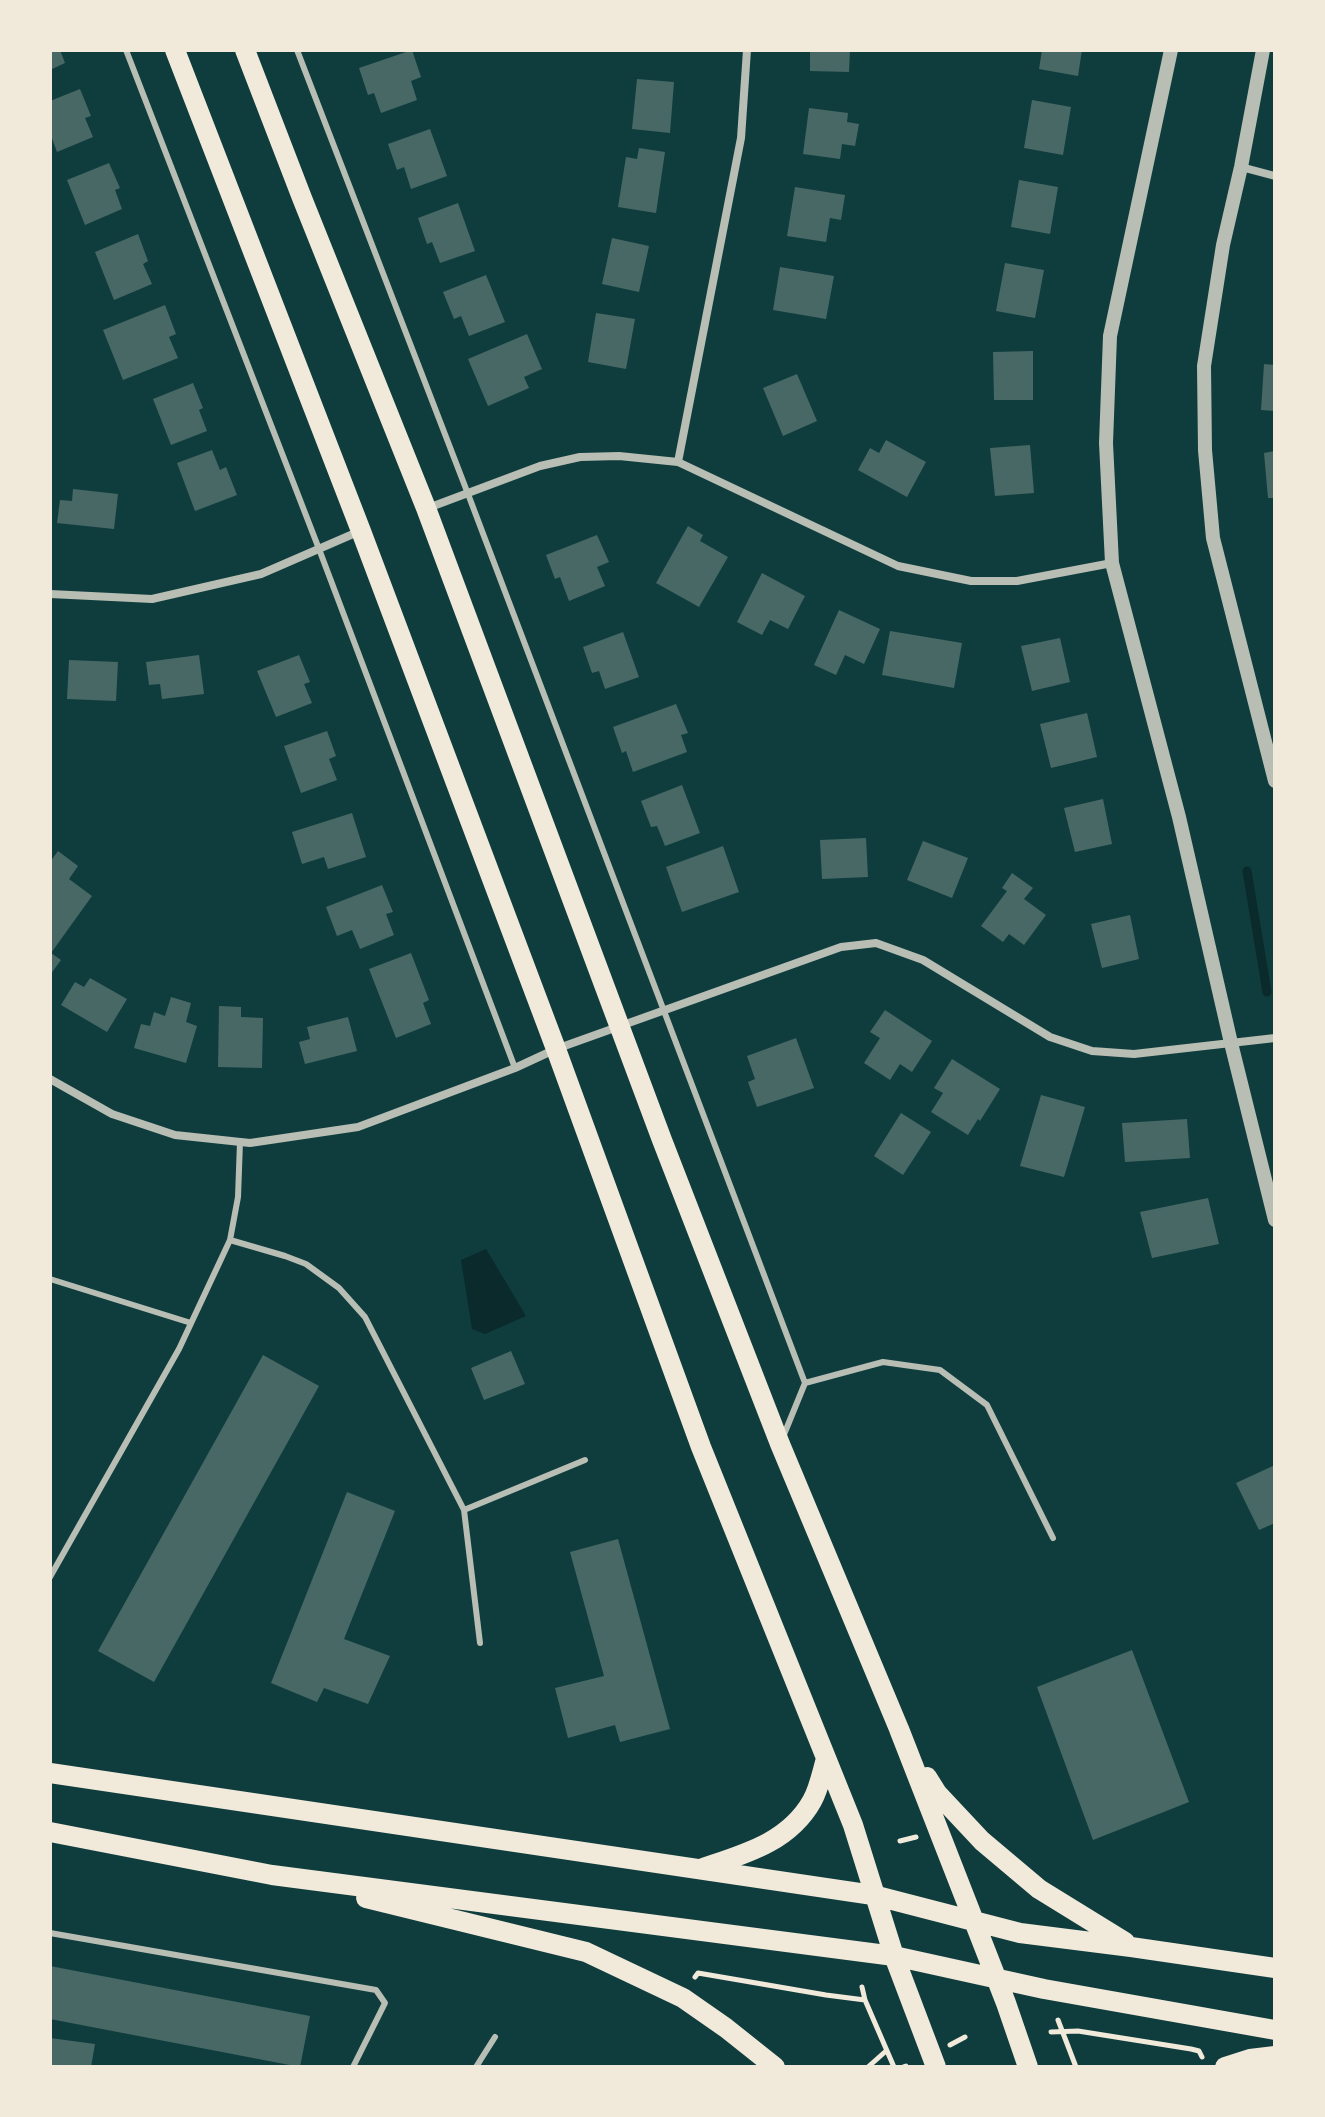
<!DOCTYPE html>
<style>
body{margin:0}
#map{position:relative;width:1325px;height:2117px;overflow:hidden;background:#0f3d3e;font-family:Signika,sans-serif}
canvas{display:block}
.frame{position:absolute;inset:0;border:52px solid #f1e9da;pointer-events:none}
</style>
<div id="map">
<canvas width="1325" height="2117"></canvas>
<div class="frame"></div>
</div>
<script>
const context = document.querySelector('canvas').getContext('2d');
context.lineJoin = 'round';
function paint(path, color) { context.fillStyle = color; context.fill(path, 'evenodd'); }
function trace(path, color, width, dash) { context.strokeStyle = color; context.lineWidth = width; context.lineCap = dash ? 'butt' : 'round'; context.setLineDash(dash || []); context.stroke(path); }
paint(new Path2D(`
 M486 1249 526 1316 485 1334 472 1329 461 1260Z`), '#0a2a2b');
trace(new Path2D(`
 M1247 871 1267 992`), '#0a2a2b', 9);
paint(new Path2D(`
 M50 50H60L65 63 50 70Z
 M412 50 421 77 411 81 417 100 381 113 374 93 368 95 359 68Z
 M810 50H850L849 72 810 71Z
 M1042 50H1082L1078 76 1039 69Z
 M637 79 674 82 670 133 632 129Z
 M80 89 91 116 85 118 93 137 57 152 50 133V101Z
 M1032 100 1071 107 1063 155 1024 148Z
 M809 108 848 113 847 122 859 124 855 146 842 144 840 159 803 154Z
 M430 129 447 176 411 189 404 167 397 170 388 144Z
 M639 148 665 152 656 213 618 207 626 157 637 159Z
 M109 163 120 188 115 190 122 209 85 225 67 180Z
 M1019 180 1058 187 1050 234 1011 227Z
 M795 187 845 195 841 220 830 218 826 242 787 236Z
 M458 203 475 251 440 263 432 242 427 244 418 218Z
 M138 234 148 261 143 264 152 284 114 300 95 252Z
 M612 238 649 246 639 292 602 284Z
 M1005 263 1044 270 1035 318 996 311Z
 M780 267 834 276 826 319 773 310Z
 M486 275 505 322 469 336 461 316 454 319 443 292Z
 M165 305 176 334 169 337 178 358 123 380 103 330Z
 M596 313 635 319 626 369 588 362Z
 M527 334 542 369 524 377 529 388 488 406 468 359Z
 M1033 351V400H994L993 352Z
 M1264 364 1275 365V411L1261 410Z
 M797 374 817 421 783 436 763 388Z
 M193 383 203 408 199 410 207 431 171 445 153 399Z
 M886 440 926 462 907 497 858 470 870 448 879 453Z
 M1030 445 1034 493 995 496 990 448Z
 M212 450 220 470 226 467 237 495 195 511 177 463Z
 M1275 451V498H1268L1264 453Z
 M73 489 118 494 114 529 57 523 60 500 72 501Z
 M688 526 703 535 700 541 728 557 699 607 656 583Z
 M597 535 609 562 597 567 605 586 569 601 560 577 555 579 546 555Z
 M762 573 805 596 788 629 770 620 762 635 737 622Z
 M839 610 880 629 864 664 845 655 836 675 814 665Z
 M890 631 962 643 954 688 882 675Z
 M623 632 639 677 605 689 599 671 592 673 583 647Z
 M1060 638 1070 682 1032 691 1021 646Z
 M199 655 204 694 162 699 160 684 149 685 146 662Z
 M299 655 310 682 304 684 312 703 276 717 257 671Z
 M69 660 118 662 116 701 67 699Z
 M676 704 688 733 681 735 687 752 633 772 626 751 622 753 613 727Z
 M1087 713 1097 757 1051 768 1040 724Z
 M327 731 336 756 329 759 337 780 301 793 284 746Z
 M682 785 700 833 665 846 657 826 651 827 641 801Z
 M1103 799 1112 844 1075 852 1064 808Z
 M352 813 366 857 328 869 324 857 302 864 292 832Z
 M866 838 868 877 822 879 820 840Z
 M923 841 968 858 952 898 907 880Z
 M723 846 739 892 682 912 666 867Z
 M58 851 78 866 69 879 92 896 51 953 61 960 50 975V862Z
 M1012 873 1033 888 1024 899 1046 915 1024 945 1009 934 1003 942 981 926 1007 891 1002 888Z
 M382 885 393 912 386 914 394 935 360 949 352 930 337 936 326 907Z
 M1130 915 1139 959 1102 968 1091 924Z
 M411 953 429 1000 423 1003 431 1024 396 1038 369 969Z
 M90 978 127 999 107 1032 61 1005 75 982 84 987Z
 M171 997 191 1003 186 1022 197 1026 186 1063 134 1048 141 1024 150 1026 154 1012 165 1016Z
 M219 1006 241 1007V1017L263 1018 262 1068 218 1067Z
 M885 1010 932 1041 912 1072 900 1064 890 1080 864 1063 880 1038 870 1032Z
 M348 1017 357 1051 305 1064 299 1042 310 1039 307 1027Z
 M796 1038 814 1088 757 1107 748 1082 755 1079 747 1056Z
 M952 1059 1000 1089 980 1121 978 1119 968 1135 931 1112 943 1093 934 1088Z
 M1041 1095 1085 1107 1064 1177 1020 1166Z
 M901 1113 931 1132 903 1175 874 1156Z
 M1187 1119 1190 1158 1125 1162 1122 1123Z
 M1208 1198 1219 1244 1152 1258 1140 1212Z
 M511 1351 525 1384 484 1400 471 1368Z
 M263 1355 319 1386 154 1682 98 1651Z
 M1275 1465V1523L1259 1530 1236 1483Z
 M347 1492 395 1511 344 1639 390 1656 368 1704 324 1688 317 1702 271 1683Z
 M618 1539 670 1729 620 1742 615 1725 568 1738 555 1688 604 1676 570 1552Z
 M1132 1650 1189 1802 1093 1840 1037 1687Z
 M50 1966 310 2016 300 2067 50 2019Z
 M50 2038 95 2044 91 2067H50Z`), '#486865');
trace(new Path2D(`
 M900 1841 916 1837
 M695 1977 698 1973 826 1995 865 2000
 M862 1987 865 2000 894 2067
 M1058 2020 1076 2067
 M1051 2032 1078 2031 1191 2049 1199 2051 1202 2057
 M950 2045 965 2037
 M868 2067 886 2051
 M903 2067 906 2066`), '#f1e9da', 5);
trace(new Path2D(`
 M126 50 319 549 515 1068
 M297 50 468 494 805 1383 783 1437
 M230 1240 285 1256 306 1264 339 1288 365 1317 464 1510 480 1643
 M50 1279 191 1323
 M805 1383 883 1362 940 1370 987 1405 1053 1538
 M464 1510 585 1460
 M50 1577 179 1349 230 1240 238 1197 240 1142
 M50 1933 376 1990 385 2003 353 2067
 M476 2067 495 2037`), '#b8beb3', 6);
trace(new Path2D(`
 M1241 167 1275 176
 M678 462 741 138 747 50
 M428 508 540 466 580 457 619 456 678 462 898 566 971 581H1017L1112 563
 M50 594 152 599 261 574 360 531
 M50 1079 112 1114 175 1135 250 1143 358 1127 515 1068 556 1049 841 947 876 943 923 960 1050 1037 1092 1051 1134 1054 1275 1038`), '#b8beb3', 8);
trace(new Path2D(`
 M1171 50 1110 336 1106 443 1112 563 1179 817 1231 1043 1275 1220
 M1263 50 1241 167 1223 245 1204 366 1205 450 1213 538 1275 781`), '#b8beb3', 14);
trace(new Path2D(`
 M175 50 361 531 556 1049 701 1447 853 1825 894 1956 936 2067
 M245 50 302 198 426 508 662 1140 780 1444 899 1729 1006 2003 1028 2067
 M50 1773 873 1895 1020 1933 1131 1947 1275 1968
 M927 1777 937 1793 982 1841 1039 1889 1125 1942
 M50 1832 272 1875 894 1956 1044 1989 1275 2030
 M703 1868C745 1854 789 1842 812 1801 819 1789 822 1772 826 1759
 M366 1898 586 1952 683 1998 726 2028 775 2067
 M1225 2067 1250 2059 1275 2056`), '#f1e9da', 20);
</script>
